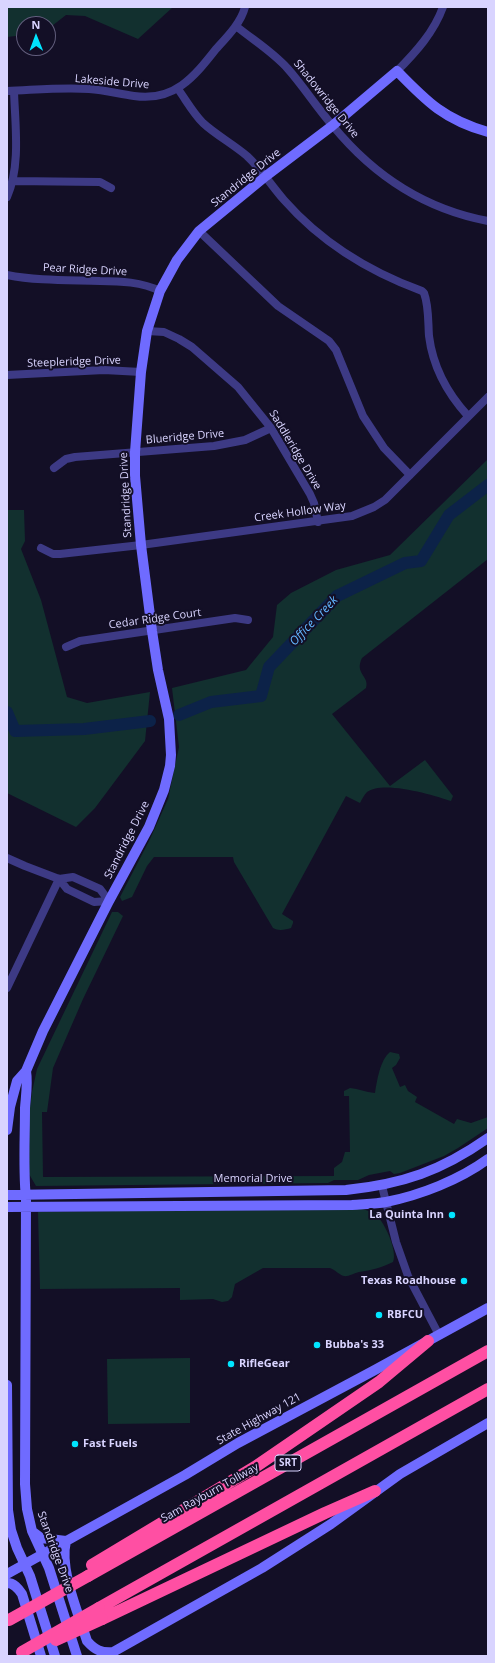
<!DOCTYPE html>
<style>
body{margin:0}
#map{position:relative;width:495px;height:1663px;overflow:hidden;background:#130f26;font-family:"Open Sans",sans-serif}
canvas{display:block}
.frame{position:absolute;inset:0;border:8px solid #d9d4ff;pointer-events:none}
.north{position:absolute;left:16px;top:16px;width:40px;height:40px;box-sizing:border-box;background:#130f26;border:1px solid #625e7d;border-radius:50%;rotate:359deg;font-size:11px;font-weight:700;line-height:16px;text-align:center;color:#d9d4ff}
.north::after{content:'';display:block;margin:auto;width:14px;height:18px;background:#00e5ff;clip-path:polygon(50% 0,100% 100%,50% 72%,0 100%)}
</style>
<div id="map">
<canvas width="495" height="1663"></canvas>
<div class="frame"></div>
<div class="north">N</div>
</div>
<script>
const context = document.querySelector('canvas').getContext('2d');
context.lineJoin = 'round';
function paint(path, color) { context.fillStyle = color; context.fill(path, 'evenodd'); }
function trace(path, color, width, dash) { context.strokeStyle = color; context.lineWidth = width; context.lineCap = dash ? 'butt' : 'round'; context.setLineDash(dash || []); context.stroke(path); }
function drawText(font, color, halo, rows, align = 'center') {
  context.font = font + ' "Open Sans",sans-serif'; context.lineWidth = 4; context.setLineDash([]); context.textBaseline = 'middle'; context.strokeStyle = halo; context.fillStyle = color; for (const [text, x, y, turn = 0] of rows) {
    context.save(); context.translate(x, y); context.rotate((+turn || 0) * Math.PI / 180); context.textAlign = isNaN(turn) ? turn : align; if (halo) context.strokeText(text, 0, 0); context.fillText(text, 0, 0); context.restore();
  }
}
paint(new Path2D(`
 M7 7H173L138 39 85 16 66 15 48 29V24H24V35L7 37Z
 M488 459V559L362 658C354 674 370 676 366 688L332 714 390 786 425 760 453 796 451 801C433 795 383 780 367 792 364 795 362 799 360 803L346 796 282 914 293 921V923L291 928C285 930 278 931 273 928L234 862 233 857H154L147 866 132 897 122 901 120 897 150 839 168 799 179 747 172 688 246 670 273 637 277 605 291 593 336 570 390 555Z
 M7 510H24L25 541 21 549 41 600 67 697 87 703 150 692 145 741 95 808 76 827 7 793Z
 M112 912H118L123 916 83 999 53 1068 47 1112H42L43 1177 334 1176V1168L342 1162 345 1152H350L349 1096H344V1091L350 1088C359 1089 365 1092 375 1093 377 1081 380 1060 390 1052L399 1054 400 1058 396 1065 392 1068 400 1087 405 1085 408 1091 417 1097 415 1102 454 1124 457 1119 471 1123 488 1117V1128L458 1148 444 1156 400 1173 394 1174 390 1171 369 1175 358 1180H334L328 1183 36 1186 29 1174V1114L32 1092 37 1069Z
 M358 1208C364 1209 369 1211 374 1213 384 1220 398 1251 393 1262 381 1268 372 1270 359 1272 354 1273 348 1277 344 1276 339 1275 336 1270 330 1268H263L235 1284 232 1297 228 1301 222 1302 213 1299 180 1300V1288L40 1289 38 1212Z
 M190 1358V1423L108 1424 107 1359Z`), '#12302f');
trace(new Path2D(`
 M7 712 15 731 84 729 150 721
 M179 715 211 702 261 696 269 667 337 596 405 563 421 561 449 515 488 485`), '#0c2248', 12);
trace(new Path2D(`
 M236 26C253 40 273 52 288 69 304 87 317 108 333 126 374 176 424 209 488 221
 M397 71C416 52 434 32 443 7
 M178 89C186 100 193 113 203 123 216 135 233 144 247 156 261 169 271 185 284 200 321 242 370 272 422 291L424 293C429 306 428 323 429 336 433 368 447 393 468 416
 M7 91C34 90 62 87 89 89 105 90 119 94 134 96 174 102 194 77 216 49 227 37 241 23 245 7
 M13 181 100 182 111 188
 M7 197C21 166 15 124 14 91
 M199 231 278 306 329 341 336 350 363 416 384 448 410 475
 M7 275C37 281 69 280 100 281 120 281 142 282 160 291
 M147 331 164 332 179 339 192 347 238 387 271 428 310 494 314 503 318 522
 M7 375 104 370 141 372
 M54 468 66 459 75 457 214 446 245 440 271 428
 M41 548 53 554H60L141 545 352 516 374 507 385 500 488 397
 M66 647 80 641 235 618 248 620
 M7 858 25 866 59 879 73 877 100 889 109 901
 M59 879 67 889 94 902 109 901
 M7 988 59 879
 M382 1186 396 1242 408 1276 439 1335`), '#3d3a85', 8);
trace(new Path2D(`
 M26 1071C28 1083 26 1095 25 1108 25 1138 23 1169 26 1199L25 1484 27 1509 32 1531 49 1568 77 1656
 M7 1130 10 1107 17 1081 26 1071 43 1031 109 901 149 827 164 790 170 766 171 755 169 719 158 670 152 631 141 545 135 476V452L141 372 147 331 160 291 177 260 199 231 266 176 332 126 397 71C427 102 445 120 488 132
 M7 1195 346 1190C403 1184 441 1171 488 1138
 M7 1207 352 1205C363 1204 375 1204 386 1202 421 1195 459 1180 488 1159
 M7 1385 8 1510 11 1530 17 1548 30 1576 55 1656
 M33 1532 41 1538 66 1541
 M66 1541C59 1569 78 1612 87 1641 95 1650 101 1653 113 1652
 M7 1574 185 1475 238 1443 373 1371 488 1308
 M7 1583C14 1583 18 1588 22 1594L41 1656
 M106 1656 262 1568 331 1524 400 1474 488 1423`), '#6f6bff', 10);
trace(new Path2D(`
 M92 1565 255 1467 379 1382 428 1341
 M88 1576 488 1351
 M99 1608 488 1389
 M102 1619 325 1513 375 1491`), '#ff4fa3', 12);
trace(new Path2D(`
 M9 1620 88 1576
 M56 1640 102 1619
 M22 1652 99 1608`), '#ff4fa3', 12);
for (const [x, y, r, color] of [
 [452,1215,4,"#00e5ff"],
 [464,1281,4,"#00e5ff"],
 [379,1315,4,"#00e5ff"],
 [317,1345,4,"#00e5ff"],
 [231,1364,4,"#00e5ff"],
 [75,1444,4,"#00e5ff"]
]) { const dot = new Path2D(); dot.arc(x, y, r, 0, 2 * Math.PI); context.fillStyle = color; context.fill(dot); trace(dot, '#130f26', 1.5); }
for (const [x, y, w] of [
 [288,1463,26]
]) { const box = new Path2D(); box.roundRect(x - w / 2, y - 8, w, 16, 3); context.fillStyle = '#130f26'; context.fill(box); trace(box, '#d9d4ff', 1); }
drawText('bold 10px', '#d9d4ff', null, [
 ["SRT",288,1463]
]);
drawText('11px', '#d9d4ff', '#130f26', [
 ["Lakeside Drive",112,82,5],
 ["Shadowridge Drive",326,99,51],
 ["Standridge Drive",246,178,-39],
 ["Pear Ridge Drive",85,270,3],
 ["Steepleridge Drive",74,362,-2],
 ["Blueridge Drive",185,437,-5],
 ["Saddleridge Drive",295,450,59],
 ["Standridge Drive",126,495,-93],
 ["Creek Hollow Way",300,512,-8],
 ["Cedar Ridge Court",155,619,-8],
 ["Standridge Drive",127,840,-63],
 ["Memorial Drive",253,1179],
 ["State Highway 121",259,1419,-29],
 ["Sam Rayburn Tollway",210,1493,-29],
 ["Standridge Drive",55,1552,70]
]);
drawText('bold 11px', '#d9d4ff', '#130f26', [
 ["La Quinta Inn",444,1215,"right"],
 ["Texas Roadhouse",456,1281,"right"],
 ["RBFCU",387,1315],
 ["Bubba's 33",325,1345],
 ["RifleGear",239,1364],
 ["Fast Fuels",83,1444]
], 'left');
drawText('italic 12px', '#62b6ff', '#130f26', [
 ["Office Creek",314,621,-46]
]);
</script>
